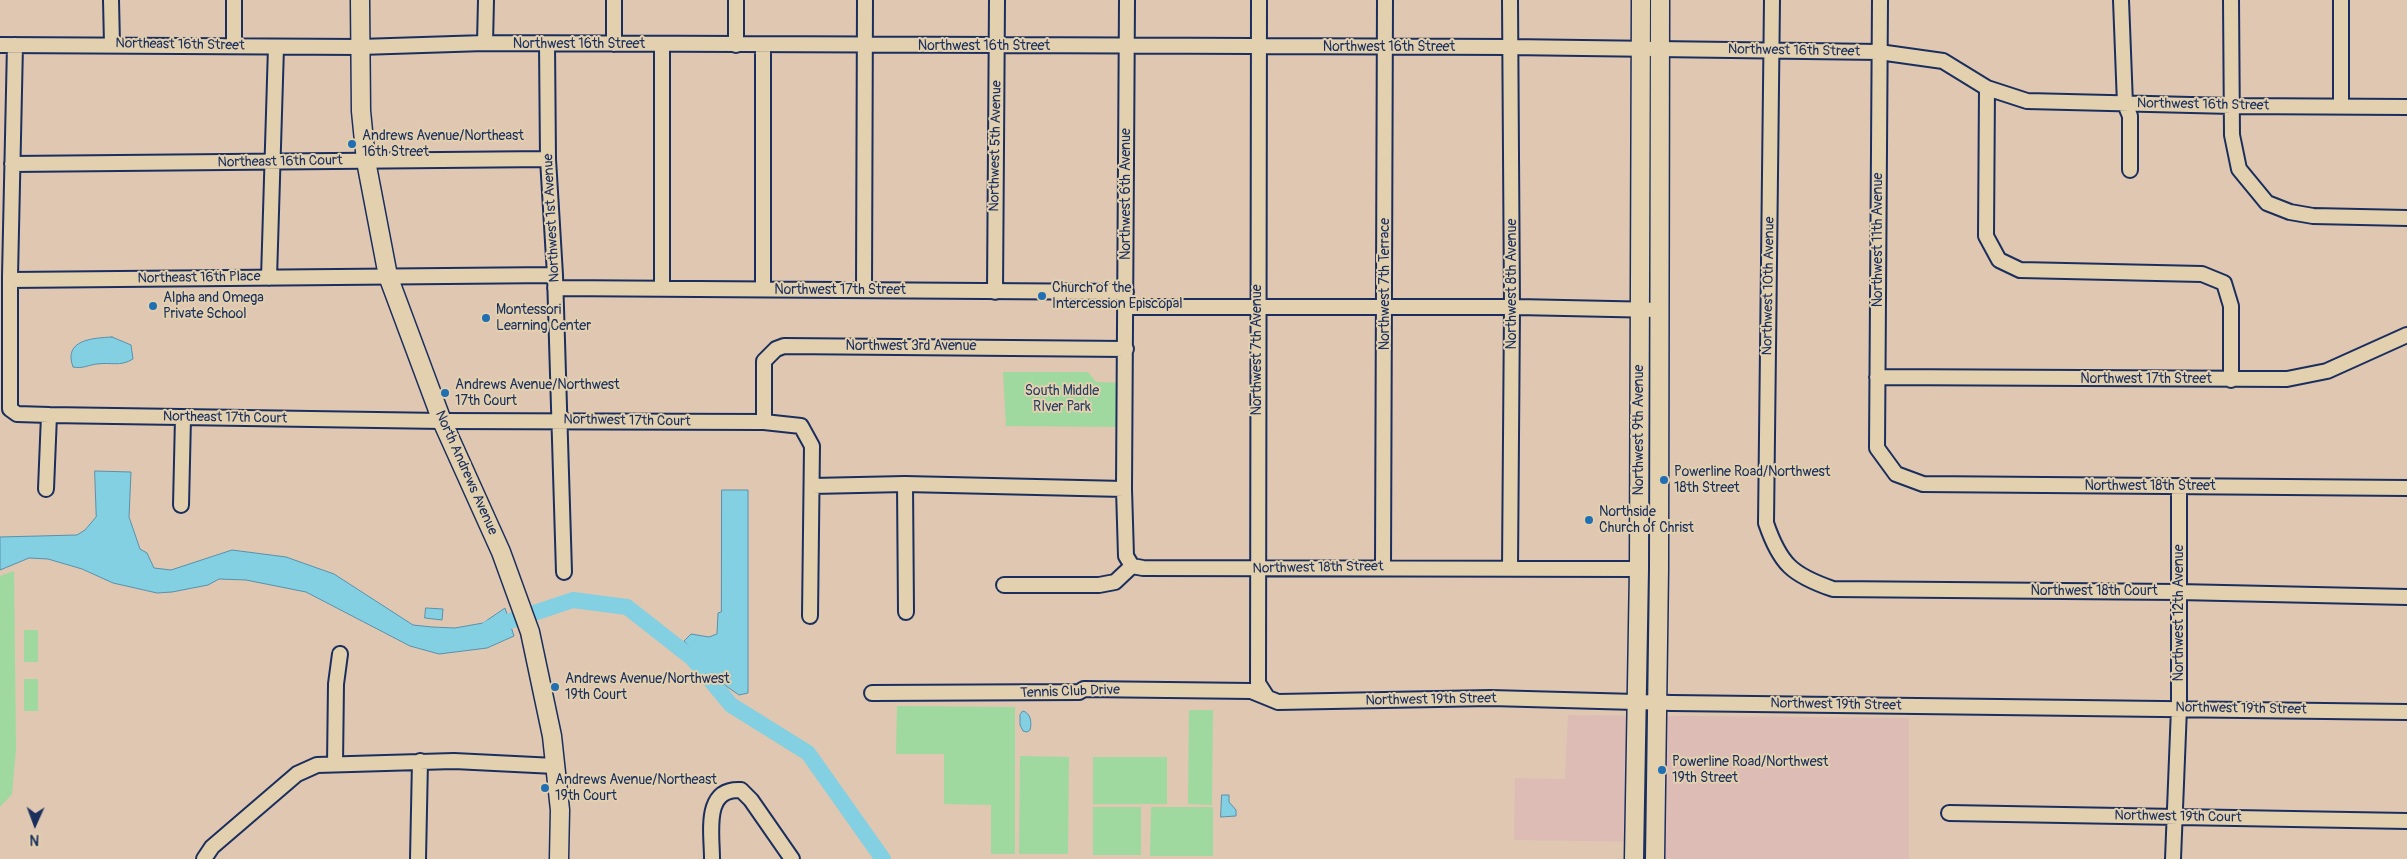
<!DOCTYPE html>
<style>
body{margin:0}
#map{position:relative;width:2407px;height:859px;overflow:hidden;background:#dfc7b1;font-family:Pangolin,sans-serif}
canvas{display:block}
.north{position:absolute;left:10px;top:799px;width:50px;height:50px;-webkit-text-stroke:4px #e2d0ae;paint-order:stroke;rotate:182deg;font-size:14px;font-weight:700;line-height:20px;text-align:center;color:#1b2f5e}
.north::after{content:'';display:block;margin:auto;width:18px;height:22px;background:#1b2f5e;clip-path:polygon(50% 0,100% 100%,50% 72%,0 100%)}
</style>
<div id="map">
<canvas width="2407" height="859"></canvas>
<div class="north">N</div>
</div>
<script>
const context = document.querySelector('canvas').getContext('2d');
context.lineJoin = 'round';
function paint(path, color) { context.fillStyle = color; context.fill(path, 'evenodd'); }
function trace(path, color, width, dash) { context.strokeStyle = color; context.lineWidth = width; context.lineCap = dash ? 'butt' : 'round'; context.setLineDash(dash || []); context.stroke(path); }
function drawText(font, color, halo, rows, align = 'center') {
  context.font = font + ' Pangolin,sans-serif'; context.lineWidth = 4; context.setLineDash([]); context.textBaseline = 'middle'; context.strokeStyle = halo; context.fillStyle = color; for (const [text, x, y, turn = 0] of rows) {
    context.save(); context.translate(x, y); context.rotate((+turn || 0) * Math.PI / 180); context.textAlign = isNaN(turn) ? turn : align; if (halo) context.strokeText(text, 0, 0); context.fillText(text, 0, 0); context.restore();
  }
}
paint(new Path2D(`
 M1568 715 1909 718V859H1661L1660 842 1514 840 1515 778 1565 779Z`), '#dcbcb5');
paint(new Path2D(`
 M1003 372H1088L1096 382 1121 383V427L1006 426Z
 M14 571 16 749 12 794 0 807V576Z
 M24 630H38V662H24Z
 M24 679H38V711H24Z
 M897 706 1015 707V854H991V805L944 804V754H896Z
 M1189 710H1213L1212 805 1188 804Z
 M1020 756 1069 757 1068 854H1019Z
 M1093 757H1167V804H1093Z
 M1093 807H1141V855H1093Z
 M1151 807H1213V856H1150Z`), '#9fd99f');
const water = new Path2D(`
 M112 337 131 345 133 359C120 367 111 362 97 364 88 365 83 369 73 367 63 340 92 338 112 337Z
 M95 471 131 472 129 517 140 549 147 553 154 568 171 570 232 550 286 557 334 574 413 625 432 627 455 628 483 623 505 608 514 636 487 648 439 654 410 646 306 592 246 580 219 579 208 585 172 592 157 593 113 583 82 569 48 559 29 558 0 570V537L77 535 85 530 96 517Z
 M722 490H748V693L739 695 726 686 684 641 691 634 709 637 717 634 718 613 721 612Z
 M426 608 443 609 442 620 425 618Z
 M1023 711C1031 713 1032 723 1030 730L1027 732 1023 731 1020 725V715Z
 M1222 795H1229V802L1236 810V816L1221 817Z`);
paint(water, '#82d0e1');
trace(water, '#5990ad', 1);
trace(new Path2D(`
 M489 628 573 600 627 607 692 658 731 705 808 753 883 859`), '#82d0e1', 16);
const minor = new Path2D(`
 M111 0 112 44
 M234 0V46
 M614 0V44
 M1127 0 1124 489 1126 556 1132 566
 M1259 0 1258 683 1267 697
 M1772 0 1766 523C1780 564 1792 575 1833 589L2178 592 2407 597
 M1880 0 1877 448 1896 474 1923 484 2407 488
 M2121 0 2125 104 2130 116V170
 M2231 0 2232 135 2239 169 2267 203 2290 212 2313 216 2407 218
 M2341 0V106
 M485 43 486 0
 M547 44 548 159 555 275 564 572
 M0 45 360 47 485 43 1509 47 1879 52 1943 61 1987 88 2027 101 2232 106 2407 107
 M15 45 10 276V409L17 414 49 415 442 421 764 422 801 426 812 446 810 616
 M662 45V288
 M736 45V0
 M763 45V289
 M1987 88 1986 236 1999 260 2020 270 2202 274 2224 283 2231 306V380
 M12 164 548 159
 M269 278 276 47
 M10 280 555 275
 M555 288 1126 292
 M864 290 865 0
 M995 292 997 0
 M1126 307H1517L1659 310
 M1877 377 2287 379 2327 371 2407 335
 M764 422V361L776 349 784 346 1126 349
 M905 484 906 612
 M812 486 905 484 1124 489
 M46 489 49 415
 M181 505 183 418
 M1132 566 1143 568 1639 569
 M1383 567 1385 0
 M1510 568 1512 307 1510 0
 M1004 585H1099L1115 582 1132 566
 M872 693 1079 692 1084 689 1251 691 1278 702 1491 698 1672 703 2407 712
 M335 764 336 684 340 654
 M1949 813 2407 821
 M204 859 212 847 297 774 317 765 454 761 555 766
 M418 859 420 761
 M712 859C712 832 703 788 741 790L751 800 792 859
 M2173 859 2179 708V486`);
const major = new Path2D(`
 M360 0 361 111 366 161 388 276 442 421 501 552 530 632 552 736 560 810 559 859
 M1634 859 1639 569 1641 0
 M1655 859 1659 569 1660 0`);
trace(minor, '#1b2f5e', 18);
trace(major, '#1b2f5e', 21);
trace(minor, '#e2d0ae', 14);
trace(major, '#e2d0ae', 18);
for (const [x, y, r, color] of [
 [352,144,5,"#1f6fb2"],
 [1042,296,5,"#1f6fb2"],
 [153,306,5,"#1f6fb2"],
 [486,318,5,"#1f6fb2"],
 [445,393,5,"#1f6fb2"],
 [1664,480,5,"#1f6fb2"],
 [1589,520,5,"#1f6fb2"],
 [555,687,5,"#1f6fb2"],
 [1662,770,5,"#1f6fb2"],
 [545,788,5,"#1f6fb2"]
]) { const dot = new Path2D(); dot.arc(x, y, r, 0, 2 * Math.PI); context.fillStyle = color; context.fill(dot); trace(dot, '#e2d0ae', 2); }
drawText('14px', '#1b2f5e', '#e2d0ae', [
 ["Northwest 16th Street",579,44],
 ["Northeast 16th Street",180,45,1],
 ["Northwest 16th Street",984,46],
 ["Northwest 16th Street",1389,47],
 ["Northwest 16th Street",1794,51,1],
 ["Northwest 16th Street",2203,105,1],
 ["Northwest 5th Avenue",996,146,-89],
 ["Northeast 16th Court",280,162,-1],
 ["Northwest 6th Avenue",1126,194,-90],
 ["Northwest 1st Avenue",552,218,-93],
 ["Northwest 11th Avenue",1878,240,-90],
 ["Northeast 16th Place",199,278,-1],
 ["Northwest 7th Terrace",1385,284,-90],
 ["Northwest 8th Avenue",1512,284,-90],
 ["Northwest 10th Avenue",1769,286,-89],
 ["Northwest 17th Street",840,290],
 ["Northwest 3rd Avenue",911,346],
 ["Northwest 7th Avenue",1257,350,-90],
 ["Northwest 17th Street",2146,379],
 ["Northeast 17th Court",225,418,1],
 ["Northwest 17th Court",627,421,1],
 ["Northwest 9th Avenue",1639,430,-90],
 ["North Andrews Avenue",466,473,66],
 ["Northwest 18th Street",2150,486],
 ["Northwest 18th Street",1318,568,-1],
 ["Northwest 18th Court",2094,591],
 ["Northwest 12th Avenue",2179,613,-90],
 ["Tennis Club Drive",1070,692,-2],
 ["Northwest 19th Street",1431,700,-1],
 ["Northwest 19th Street",1836,705,1],
 ["Northwest 19th Street",2241,709,1],
 ["Northwest 19th Court",2178,817,1]
]);
drawText('14px', '#1b2f5e', '#e2d0ae', [
 ["Andrews Avenue/Northeast",362,136],
 ["16th Street",362,152],
 ["Church of the",1052,288],
 ["Intercession Episcopal",1052,304],
 ["Alpha and Omega",163,298],
 ["Private School",163,314],
 ["Montessori",496,310],
 ["Learning Center",496,326],
 ["Andrews Avenue/Northwest",455,385],
 ["17th Court",455,401],
 ["Powerline Road/Northwest",1674,472],
 ["18th Street",1674,488],
 ["Northside",1599,512],
 ["Church of Christ",1599,528],
 ["Andrews Avenue/Northwest",565,679],
 ["19th Court",565,695],
 ["Powerline Road/Northwest",1672,762],
 ["19th Street",1672,778],
 ["Andrews Avenue/Northeast",555,780],
 ["19th Court",555,796]
], 'left');
drawText('14px', '#284064', '#e2d0ae', [
 ["South Middle",1062,391],
 ["RIver Park",1062,407]
]);
</script>
